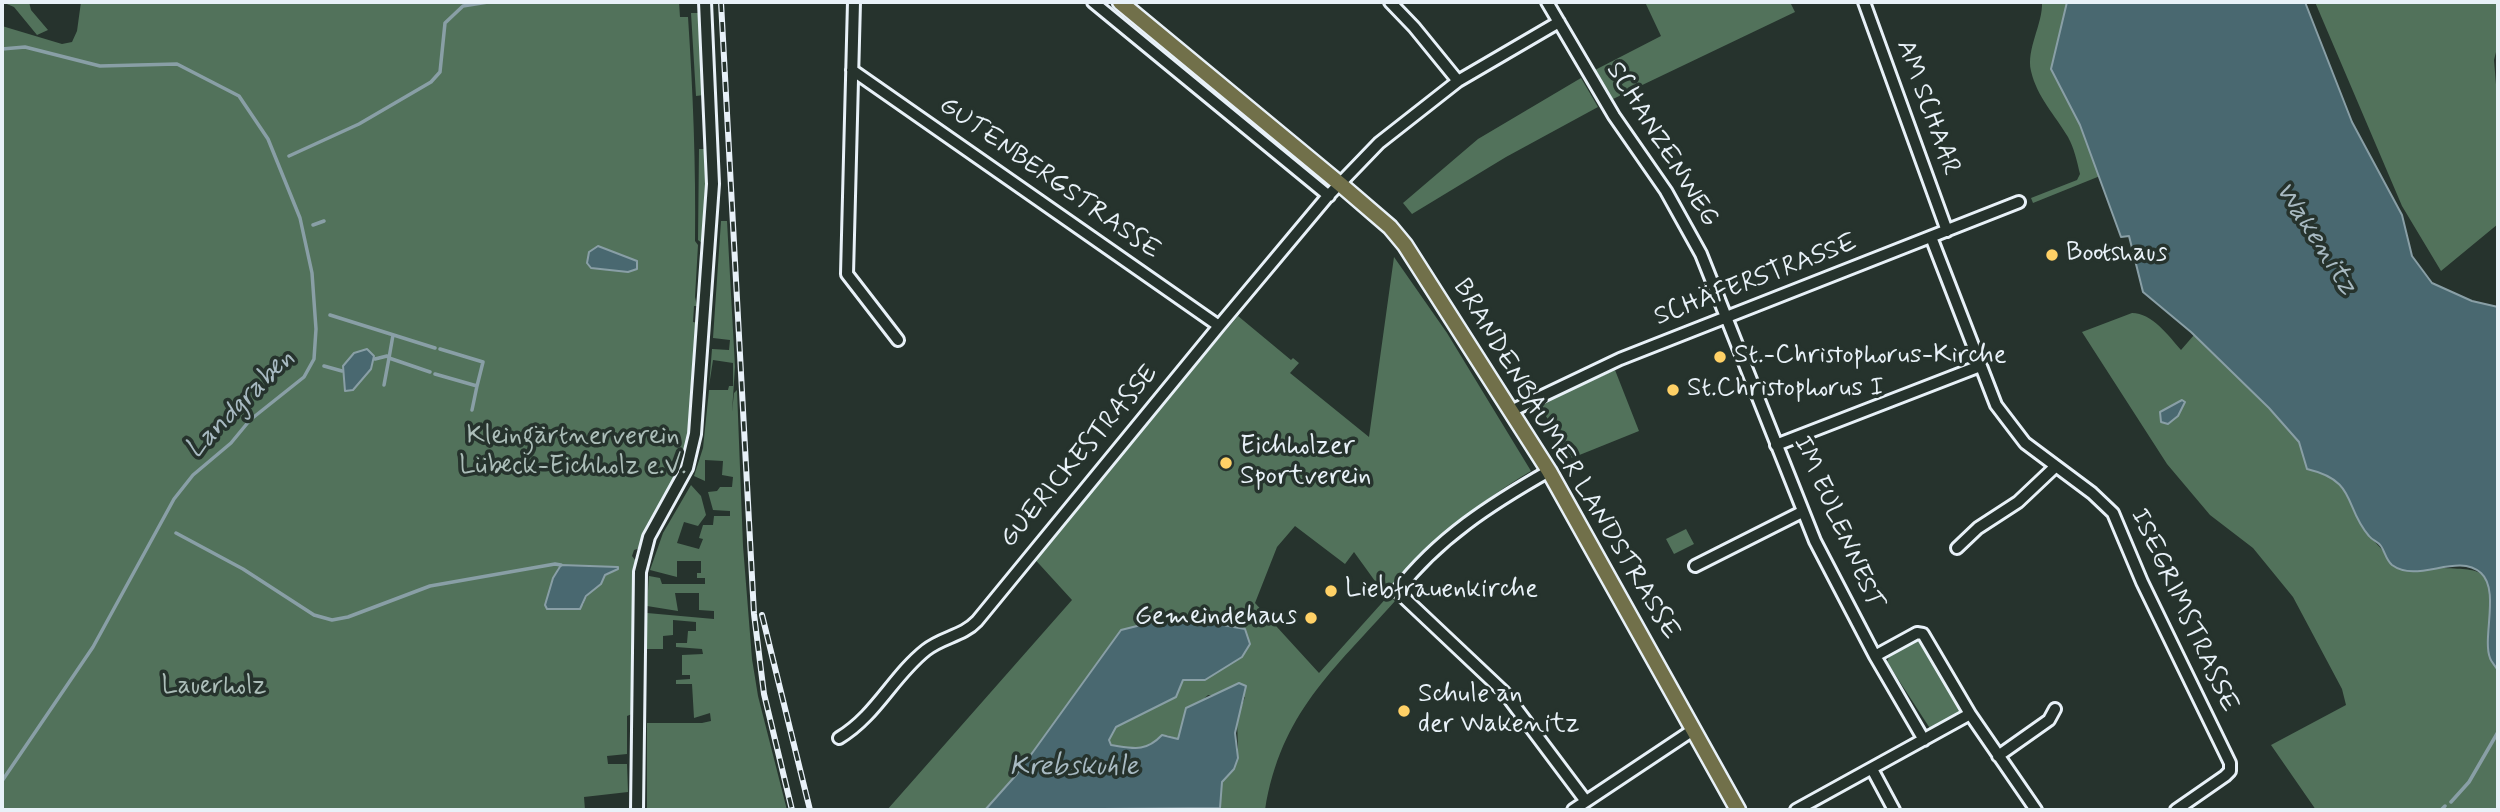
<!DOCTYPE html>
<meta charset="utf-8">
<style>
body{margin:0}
#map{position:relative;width:2500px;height:812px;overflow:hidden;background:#26332d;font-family:Mynerve,sans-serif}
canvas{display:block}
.frame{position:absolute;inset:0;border:4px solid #e8f1f8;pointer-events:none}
</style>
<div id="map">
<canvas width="2500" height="812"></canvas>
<div class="frame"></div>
</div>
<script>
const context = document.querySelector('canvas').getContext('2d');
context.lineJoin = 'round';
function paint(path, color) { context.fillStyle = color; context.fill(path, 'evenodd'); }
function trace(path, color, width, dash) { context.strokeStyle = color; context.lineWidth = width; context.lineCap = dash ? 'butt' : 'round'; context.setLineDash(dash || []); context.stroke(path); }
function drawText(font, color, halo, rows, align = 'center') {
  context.font = font + ' Mynerve,sans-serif'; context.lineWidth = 7; context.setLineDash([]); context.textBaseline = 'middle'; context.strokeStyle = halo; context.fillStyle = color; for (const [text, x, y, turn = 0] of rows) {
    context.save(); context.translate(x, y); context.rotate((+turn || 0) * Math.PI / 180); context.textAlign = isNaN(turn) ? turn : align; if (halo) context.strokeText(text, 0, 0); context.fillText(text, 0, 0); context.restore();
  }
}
paint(new Path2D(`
 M2 2H29L31 10 48 30 37 35 14 7Z
 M81 2H679L680 17H688C693 92 696 166 695 241L698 245 695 297 697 306H694L693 322 699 323C696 367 698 415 684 457 674 489 651 516 640 548L634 550 632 556 636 561 632 714 627 716V754L607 756 608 764H627L628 792 584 797 585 810H2V26L62 44 72 42 77 31ZM367 349 364 377 353 390 345 391 343 366 354 353ZM569 565 617 570 605 575C599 587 587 591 583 605L550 592 558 568Z
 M1645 2H1790L1795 12 1613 99 1595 70 1661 36Z
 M2042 2H2067L2051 69 2072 105 2100 176 2033 203 2031 198 2077 180 2080 174C2077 161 2074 148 2068 137 2055 115 2037 97 2031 71 2026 49 2043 24 2042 2Z
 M2315 2H2498V44L2494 60 2498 109V224L2441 271 2402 206Z
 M691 13H700L704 95 696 96Z
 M1581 78 1598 107 1506 157 1412 214 1403 203 1478 139Z
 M699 149H707L705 240 702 243 698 240Z
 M721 221H727L735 367 732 412 734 393 737 390 743 546 752 659 758 696 787 810H647V723H702L711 721 710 713 694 718 692 684H676V680L690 679V675H682V655L703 654 702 649 676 647V643H687L688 631H696V622L673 620V635L663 636V649H647V613L714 619V611L699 610V593H675L678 611 647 606 649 576 660 578 662 584H705V578H697V573H701V561H677V577L650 570 663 533 691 485 701 496 706 515 698 526 684 522 677 543 699 549 703 539 699 538 703 525H713L714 516H730V511L713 510 708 492 717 491 720 487H732L733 477 722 475 723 461 705 460V481L694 476 703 448 709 390H728L729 386H733V363L713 360 709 386 712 349 729 350 730 340 713 338Z
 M1394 257 1447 333 1531 471C1470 508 1436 538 1387 590L1380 588 1354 552 1345 564 1295 526 1277 547 1255 603 1319 673 1389 595 1395 601C1333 671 1281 712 1265 810H1218L1222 782 1234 769 1238 748 1237 719 1245 697 1208 695 1186 716 1178 739 1167 735 1138 750 1111 745 1109 740 1116 727 1132 719 1188 677 1245 629C1202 621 1164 619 1121 630L1017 774 985 810H887L1072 600 1030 554 1139 421 1145 425 1238 316 1291 360 1293 358 1299 363 1290 373 1369 437Z
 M2132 313C2152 313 2169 336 2181 350L2194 335 2269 408 2299 442 2307 469C2312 470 2319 470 2323 472 2347 481 2358 515 2369 534 2374 543 2381 546 2386 556 2404 560 2425 567 2444 568 2483 570 2491 568 2490 614 2490 636 2488 650 2498 671V810H2316L2271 745 2346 705 2342 689 2293 597 2253 548 2210 515 2167 464 2082 332Z
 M1615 370 1639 431 1572 458 1539 405Z
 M1686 529 1694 544 1674 554 1666 539Z
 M1918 640 1923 642 1962 708 1961 713 1931 730 1887 662 1889 657Z`), '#52725b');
const water = new Path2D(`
 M2067 2H2305L2352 122 2402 215 2412 256 2432 283 2472 301 2498 307V671C2496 666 2491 662 2490 658 2482 638 2500 590 2481 573 2457 552 2418 584 2392 565 2386 560 2385 552 2381 546 2378 541 2373 541 2369 536 2343 506 2358 481 2307 469L2299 442 2269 408 2191 332 2143 292 2129 236 2121 237 2080 125 2051 69Z
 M598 246 637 261V269L628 272 591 268 587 263 589 252Z
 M367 349 374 356 371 369 353 390 345 391 343 366 354 353Z
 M2182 400 2185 402 2178 416 2168 424 2161 422 2160 412Z
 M561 565 618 567V569L605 575 601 584 586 596 580 609H547L545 605 553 578Z
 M1153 622H1206L1245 629 1250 644 1242 657 1205 680H1183L1176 697 1116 727 1109 740 1111 745C1132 748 1145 753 1162 735L1178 739 1186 708 1239 683 1246 686 1235 733 1238 758 1234 769 1222 782 1220 808 985 810 1017 774 1121 630Z`);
paint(water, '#496870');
trace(water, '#899fa6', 2);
trace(new Path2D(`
 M2 49 25 47 100 66 177 64 239 96 268 139 300 218 312 273 316 329 314 359 304 377 250 420 231 443 193 475 174 499 93 647 2 781
 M289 156 359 124 431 82 440 72 445 23 463 6 488 2
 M313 225 324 221
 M330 315 435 348
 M393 335 389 358 430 372
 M440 349 483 362 477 386
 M375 359 387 356 389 358 384 385
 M324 366 342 371
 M435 374 477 386 472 410
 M176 533 243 569 314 615 332 620 348 617 430 586 555 564 561 565
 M2451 802 2469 782 2498 732
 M2441 810 2445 806`), '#899fa6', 3.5);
const minor = new Path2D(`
 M854 2 847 274 898 340
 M1093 2 1329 196
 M1390 2 1414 27 1458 81
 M1547 2 1614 116 1666 191 1701 254 1815 541 1875 656 1924 740
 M1864 2 1947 231
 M852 70 1219 326
 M1931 237 1996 405 2025 443 2092 493 2113 513 2142 582 2230 763V771L2225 776 2176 810
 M1513 410 1620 359 2019 202
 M1776 445 1980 366
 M1549 471C1491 504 1438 538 1397 591L1504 692 1585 800
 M1957 548 1978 528 2018 502 2055 467
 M1695 566 1802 512
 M1875 656 1917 633 1923 634 1970 714 2036 810
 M839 738C876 716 893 676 926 650 942 637 963 636 977 621L1219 326 1327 197 1379 143 1458 81 1559 22
 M1998 756 2049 720 2055 709
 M1872 769 1894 810
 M637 810 640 572 649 537 687 468 695 434 713 184 705 2
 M1573 810 1693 730
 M1796 810 1970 714`);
const major = new Path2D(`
 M1120 2 1340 184 1390 227 1405 245 1549 471 1738 810`);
trace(minor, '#e8f1f8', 16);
trace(major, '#e8f1f8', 19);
trace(minor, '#26332d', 10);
trace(major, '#71704a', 14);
const rail = new Path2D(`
 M721 2 754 614 764 694 792 810
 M762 615 810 810`);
trace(rail, '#e8f1f8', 6);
trace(rail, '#26332d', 3.5, [10]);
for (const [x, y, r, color] of [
 [2052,255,7,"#ffd166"],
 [1720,357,7,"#ffd166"],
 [1673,390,7,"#ffd166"],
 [1226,463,7,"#ffd166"],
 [1331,591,7,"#ffd166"],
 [1311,618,7,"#ffd166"],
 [1404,711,7,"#ffd166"]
]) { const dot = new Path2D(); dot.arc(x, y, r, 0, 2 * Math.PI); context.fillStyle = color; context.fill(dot); trace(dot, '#26332d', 2.5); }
drawText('26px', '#e8f1f8', '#26332d', [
 ["AM SCHAAR",1927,108,70],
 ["SCHANZENWEG",1661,145,58],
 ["GUTENBERGSTRASSE",1049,179,35],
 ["SCHÄFERSTRASSE",1756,281,-21],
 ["GUERICKESTRASSE",1080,457,-50],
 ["BRANDENBAUMER LANDSTRASSE",1565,460,59],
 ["IM EULENNEST",1837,523,66],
 ["ISEGRIMSTRASSE",2183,611,65]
]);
drawText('26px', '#e8f1f8', '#26332d', [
 ["Bootshaus",2066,255],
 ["St.-Christophorus-Kirche",1734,357],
 ["St.Christophorus I",1687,390],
 ["Eichholzer",1240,448],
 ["Sportverein",1240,478],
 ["Liebfrauenkirche",1345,591],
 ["Gemeindehaus",1297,618,"right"],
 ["Schule an",1418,696],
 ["der Wakenitz",1418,726]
], 'left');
drawText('26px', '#acbeb9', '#26332d', [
 ["Kleingärtnerverein",573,438],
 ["Lübeck-Eichholz e.V.",573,468],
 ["Lauerholz",214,688]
]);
drawText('italic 28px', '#a8bac2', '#26332d', [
 ["Wakenitz",2315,239,57],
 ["Landgraben",241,405,-45],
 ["Krebskuhle",1074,768]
]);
</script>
